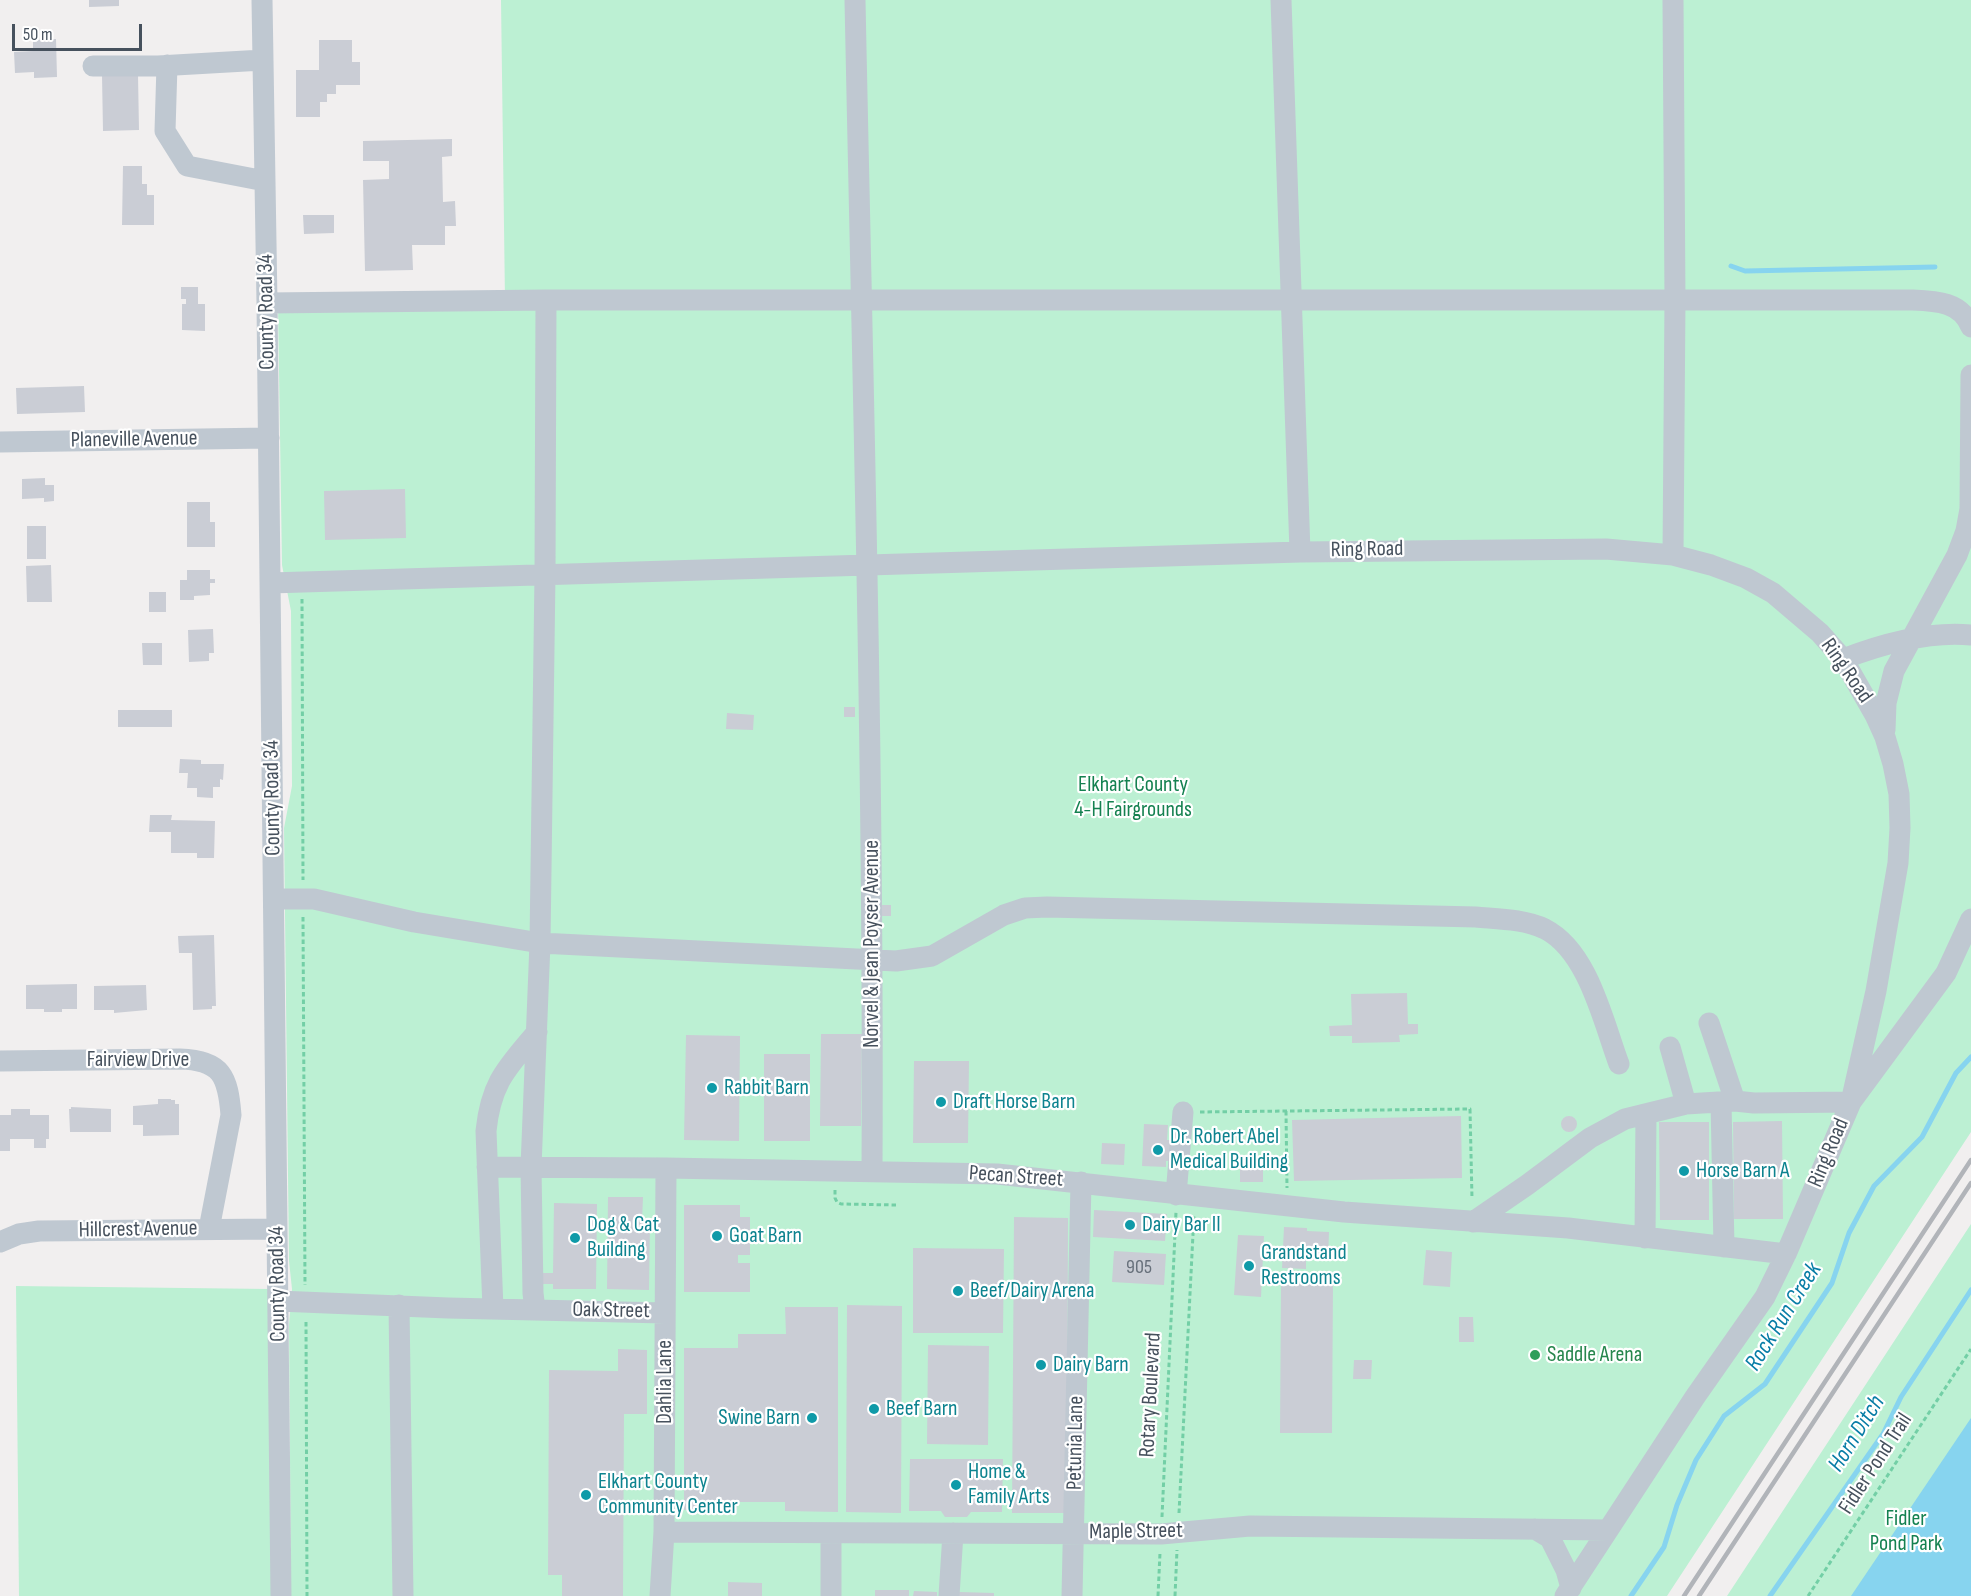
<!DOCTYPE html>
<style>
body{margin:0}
#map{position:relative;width:1971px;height:1596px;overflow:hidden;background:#f1efef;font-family:"Sofia Sans Condensed",sans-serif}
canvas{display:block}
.scale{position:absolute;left:12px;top:24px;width:130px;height:27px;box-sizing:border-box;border:3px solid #46515d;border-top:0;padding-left:8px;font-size:18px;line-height:21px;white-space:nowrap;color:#46515d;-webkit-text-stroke:4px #fff;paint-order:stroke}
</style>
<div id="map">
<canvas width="1971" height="1596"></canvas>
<div class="scale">50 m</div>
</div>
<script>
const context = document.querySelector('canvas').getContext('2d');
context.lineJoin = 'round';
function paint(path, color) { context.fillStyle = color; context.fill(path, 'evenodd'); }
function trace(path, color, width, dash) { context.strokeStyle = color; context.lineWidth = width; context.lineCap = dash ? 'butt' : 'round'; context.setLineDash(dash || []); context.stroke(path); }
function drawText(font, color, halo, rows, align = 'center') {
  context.font = font + ' "Sofia Sans Condensed",sans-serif'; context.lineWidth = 4.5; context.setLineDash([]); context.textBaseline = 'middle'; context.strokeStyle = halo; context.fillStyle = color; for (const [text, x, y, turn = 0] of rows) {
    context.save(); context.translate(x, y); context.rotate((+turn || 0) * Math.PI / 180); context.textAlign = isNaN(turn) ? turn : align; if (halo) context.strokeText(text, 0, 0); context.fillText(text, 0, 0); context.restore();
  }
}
paint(new Path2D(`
 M501 0H1971V1132L1667 1596H291L289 1325 292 1289 289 1261 284 828 292 786 291 611 282 565 278 305 505 301Z
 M1971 1224V1596H1727Z
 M16 1286 270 1289 272 1596H19Z`), '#bcf0d3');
paint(new Path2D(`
 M1971 1418V1596H1851Z`), '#87d4ef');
trace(new Path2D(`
 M1731 266 1745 271 1935 267
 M1631 1596 1664 1547 1677 1505 1696 1460 1724 1416 1765 1384 1832 1283 1849 1233 1874 1186 1922 1137 1956 1073 1971 1057
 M1770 1596 1883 1434 1901 1397 1971 1290`), '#87d4ef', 5);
paint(new Path2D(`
 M89 0H119V6L89 7Z
 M56 39 57 77 34 78V72L15 73 14 52 33 51V40Z
 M319 40H352V62H360V85H336V94H327V102H320V117H296V70H319Z
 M102 75H138L139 130 103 131Z
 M452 139V156L442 157 443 202 455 201 456 226H445V245H412L413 270 365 271 363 180 389 179V161H363V141Z
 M123 166H142V184H147V195H154V225H122Z
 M303 215H334V233L304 234Z
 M181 287H198V304H205V331L182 330V304H186V299H181Z
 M84 386 85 412 17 414 16 388Z
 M45 478V485H54V501L44 502V498L22 499V479Z
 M405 489 406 538 325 540 324 491Z
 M187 502H210V522H215V547H187Z
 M27 526H46V559H27Z
 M51 565 52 602H27L26 566Z
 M187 570H210V579H215V583H210V595L194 596V600H180V580H187Z
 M149 592H166V612H149Z
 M213 629 214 653H209V661L189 662 188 630Z
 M142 643H162V665H143Z
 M844 707H855V717H844Z
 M118 710H172V727H118Z
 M727 713 754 715 753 730 726 729Z
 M180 759 201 760V764H224L223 780 220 779V787H213V798L197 797V788H187L188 773H179Z
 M150 815H172L171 820 215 821 214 858H197V853H171V832H149Z
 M881 905H891V916H881Z
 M214 935 216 1006H212V1009L193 1010 192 953H179L178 936Z
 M77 984V1009H62V1012H44V1009H26V985Z
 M146 985 147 1010 114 1013V1010H94V986Z
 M1407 993 1408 1024H1418V1034L1399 1035 1400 1042 1352 1043V1036H1330L1329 1026 1352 1025 1351 994Z
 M821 1034H862L861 1126H820Z
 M686 1035 740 1036 739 1141 684 1140Z
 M764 1054H810V1141H764Z
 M914 1061H969L968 1143H913Z
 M158 1099H171V1100H175V1104H179V1135L143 1136V1125H133V1106L158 1104Z
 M71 1107 111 1109V1132H70L69 1109H71Z
 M11 1109H30V1115H49V1139H46V1148H34V1139H10V1151H0V1115H11Z
 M1461 1116 1462 1178 1294 1181 1292 1120Z
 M1561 1124a8 8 0 1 1 16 0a8 8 0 1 1-16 0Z
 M1782 1121 1783 1219H1734L1733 1122Z
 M1659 1122H1709V1220H1660Z
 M1144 1124 1168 1125 1167 1140H1174L1173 1161H1166V1167L1142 1166Z
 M1102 1143 1125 1144 1124 1165 1101 1164Z
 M1240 1160H1263V1182H1240Z
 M608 1197H643L642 1222H650L649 1290 607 1289Z
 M554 1203 597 1204 596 1289H553V1284H543V1273H553Z
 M684 1205H740V1217H750V1255H738V1263H750V1292H684Z
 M1094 1210 1167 1214 1165 1241 1093 1237Z
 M1014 1217 1068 1218 1067 1513H1012Z
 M1284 1227 1307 1228V1231L1329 1232 1328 1260 1306 1259V1269L1282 1268Z
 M1238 1235 1264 1236 1261 1297 1234 1295Z
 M913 1248 1004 1249 1003 1333H913Z
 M1426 1250 1452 1252 1450 1287 1423 1285Z
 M1114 1251 1166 1254 1164 1285 1112 1282Z
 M1281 1282H1333L1332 1433H1280Z
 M847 1305 902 1306 901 1513 846 1512Z
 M785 1307H838V1512L785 1511V1502H737V1510H684V1348H738V1334H786Z
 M1459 1317H1473L1474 1342H1459Z
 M928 1345 989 1346 988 1445 927 1444Z
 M618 1349 647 1350V1414H624L623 1596H562V1575H548L549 1370 618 1371Z
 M1354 1360H1372L1371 1379H1353Z
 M910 1459H1003L1002 1512H971L967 1517H945L941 1511H909Z
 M728 1582 762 1583V1596H728Z
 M875 1590H909V1596H875Z
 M914 1591 937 1592V1596H913Z
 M959 1592 994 1593V1596H959Z`), '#cacdd5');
trace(new Path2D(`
 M302 599 303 880
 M303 917 305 1285
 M1286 1111 1287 1188
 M1200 1112 1470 1109 1472 1199
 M835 1190V1198L837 1202 841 1204 896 1205
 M306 1322 307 1596
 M1179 1513 1194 1214
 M1162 1517 1176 1212
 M1158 1596 1160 1553
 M1175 1596 1177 1550
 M1808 1596 1971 1349`), '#73cfa6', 3, [4.5, 3]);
trace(new Path2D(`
 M262 0 267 303 281 1596
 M855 0C863 390 874 781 872 1171
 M1281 0 1300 552
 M1673 0 1675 300 1673 555
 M167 65 165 131 187 166 265 181
 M93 66H158L263 60
 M546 300C1000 296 1455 299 1910 300 1935 301 1961 301 1971 327
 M267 303 546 300 545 574 540 943 531 1167 533 1293 535 1310
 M0 442 269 438
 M270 583 1300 552 1606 549 1673 555 1711 565 1746 578 1773 593 1820 633 1843 659 1875 715 1885 737 1893 764 1899 794 1900 828 1898 863 1876 991 1851 1102 1786 1254 1765 1297 1695 1397 1565 1596
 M1843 659C1882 644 1929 631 1971 635
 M1885 730 1886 703 1894 671 1957 555 1966 531 1970 509 1971 375
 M274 899H314L414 922 540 943 896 961 932 956 1004 915 1025 908 1047 907 1476 917C1498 919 1524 919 1545 929 1588 951 1603 1021 1619 1064
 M1709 1023 1735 1101
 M1670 1047 1686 1104
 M0 1061 180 1059C222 1060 228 1077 231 1115L209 1229
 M1721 1102 1724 1247
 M487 1167 666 1168 997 1174 1344 1212 1568 1228 1786 1254
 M1176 1195 1183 1112
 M1473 1222 1527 1185 1590 1138 1625 1119 1686 1104 1735 1101 1754 1103 1851 1102 1946 973 1971 919
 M1645 1238 1646 1114
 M0 1242 19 1234 39 1231 277 1229
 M278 1301 448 1308 665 1313
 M399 1305 403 1596
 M493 1309 486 1131C491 1082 507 1068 537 1032
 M1535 1529 1550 1538 1566 1570 1571 1588
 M664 1532 1161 1534 1250 1526 1608 1530
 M831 1533V1596
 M660 1596 664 1532 666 1168
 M949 1596 953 1533
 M1072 1596 1081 1182`), '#bfc8d1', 21);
trace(new Path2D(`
 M1684 1596 1971 1160
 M1699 1596 1971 1183`), '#b1b4b9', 4.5);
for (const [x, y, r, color] of [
 [712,1088,6,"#0f9aa8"],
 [941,1102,6,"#0f9aa8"],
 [1158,1150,6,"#0f9aa8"],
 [1684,1171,6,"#0f9aa8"],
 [1130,1225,6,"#0f9aa8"],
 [717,1236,6,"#0f9aa8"],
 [575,1238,6,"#0f9aa8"],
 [1249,1266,6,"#0f9aa8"],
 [958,1291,6,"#0f9aa8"],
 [1535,1355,6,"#2e9e5b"],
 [1041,1365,6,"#0f9aa8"],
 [874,1409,6,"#0f9aa8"],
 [812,1418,6,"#0f9aa8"],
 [956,1485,6,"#0f9aa8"],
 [586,1495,6,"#0f9aa8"]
]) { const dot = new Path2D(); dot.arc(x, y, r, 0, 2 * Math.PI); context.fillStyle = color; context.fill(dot); trace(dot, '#fff', 2); }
drawText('20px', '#67707b', null, [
 ["905",1139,1268]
]);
drawText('22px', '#46515d', '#fff', [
 ["County Road 34",267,312,-91],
 ["Planeville Avenue",134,440,-1],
 ["Ring Road",1367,550,-1],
 ["Ring Road",1846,671,55],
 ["County Road 34",273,798,-91],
 ["Norvel & Jean Poyser Avenue",872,944,-90],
 ["Fairview Drive",138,1060],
 ["Ring Road",1829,1153,-67],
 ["Pecan Street",1016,1177,4],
 ["Hillcrest Avenue",138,1230,-1],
 ["County Road 34",278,1284,-91],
 ["Oak Street",611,1311,1],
 ["Dahlia Lane",665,1382,-90],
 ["Rotary Boulevard",1151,1395,-87],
 ["Petunia Lane",1076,1443,-89],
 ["Fidler Pond Trail",1876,1464,-57],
 ["Maple Street",1136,1532,-1]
]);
drawText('22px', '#148150', '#fff', [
 ["Elkhart County",1133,785],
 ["4-H Fairgrounds",1133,810],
 ["Fidler",1906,1519],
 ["Pond Park",1906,1544]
]);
drawText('22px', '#0d838f', '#fff', [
 ["Rabbit Barn",724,1088],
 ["Draft Horse Barn",953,1102],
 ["Dr. Robert Abel",1170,1137],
 ["Medical Building",1170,1162],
 ["Horse Barn A",1696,1171],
 ["Dog & Cat",587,1225],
 ["Building",587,1250],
 ["Dairy Bar II",1142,1225],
 ["Goat Barn",729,1236],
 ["Grandstand",1261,1253],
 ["Restrooms",1261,1278],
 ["Beef/Dairy Arena",970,1291],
 ["Dairy Barn",1053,1365],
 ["Beef Barn",886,1409],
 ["Swine Barn",800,1418,"right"],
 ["Home &",968,1472],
 ["Family Arts",968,1497],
 ["Elkhart County",598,1482],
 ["Community Center",598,1507]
], 'left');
drawText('22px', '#27864d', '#fff', [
 ["Saddle Arena",1547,1355]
], 'left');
drawText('italic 24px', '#087da6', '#fff', [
 ["Rock Run Creek",1784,1317,-58],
 ["Horn Ditch",1857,1434,-58]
]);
</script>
